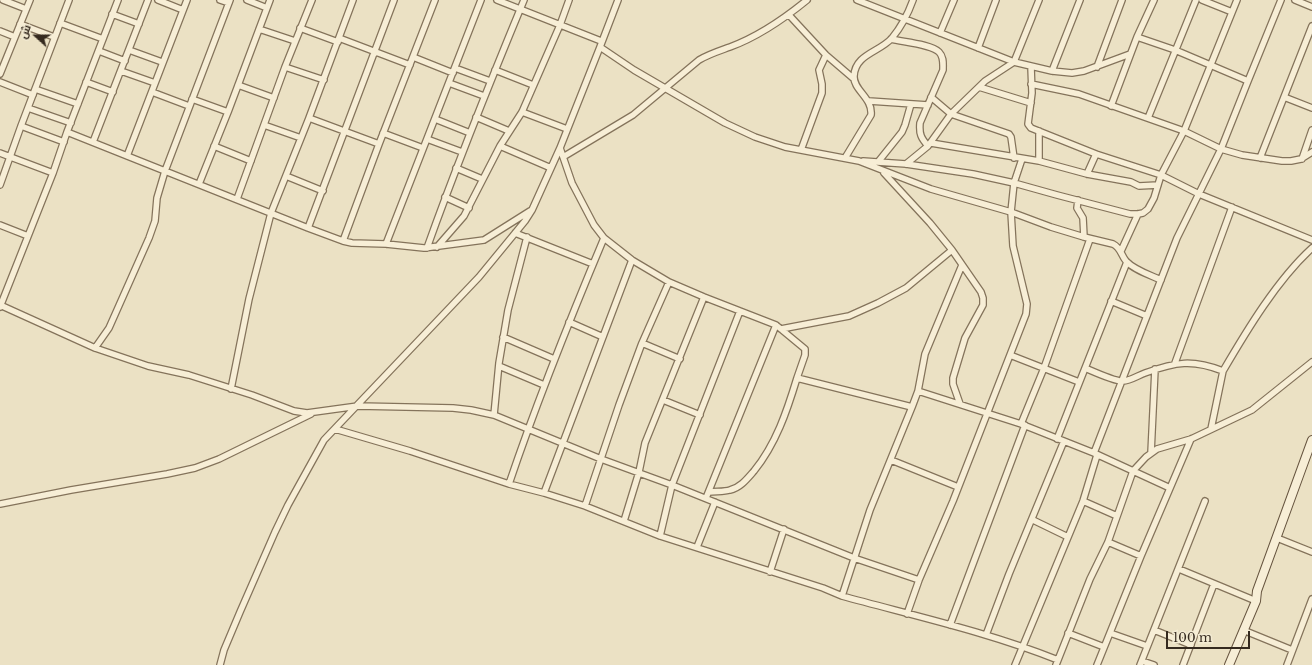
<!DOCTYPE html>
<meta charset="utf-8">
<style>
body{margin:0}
#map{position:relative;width:1312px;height:665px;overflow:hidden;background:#ebe1c4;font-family:"Libre Baskerville",Cairo,serif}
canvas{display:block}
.north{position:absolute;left:16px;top:16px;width:40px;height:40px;-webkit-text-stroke:3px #f3ebd3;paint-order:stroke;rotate:291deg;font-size:11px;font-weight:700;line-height:16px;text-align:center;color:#352a1f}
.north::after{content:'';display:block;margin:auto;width:14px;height:18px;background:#352a1f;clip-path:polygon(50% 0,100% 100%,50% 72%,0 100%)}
.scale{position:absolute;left:1166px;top:631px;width:84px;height:18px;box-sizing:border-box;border:2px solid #352a1f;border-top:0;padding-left:5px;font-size:12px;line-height:14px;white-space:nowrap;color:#352a1f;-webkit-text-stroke:3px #f3ebd3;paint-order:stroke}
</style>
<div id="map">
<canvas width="1312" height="665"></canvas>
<div class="north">ش</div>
<div class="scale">100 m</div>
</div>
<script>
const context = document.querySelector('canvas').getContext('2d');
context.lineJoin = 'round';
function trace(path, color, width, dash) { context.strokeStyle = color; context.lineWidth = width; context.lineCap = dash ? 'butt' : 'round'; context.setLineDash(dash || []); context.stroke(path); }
const street = new Path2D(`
 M3 0 26 9
 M158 0 183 10
 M220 0 229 3
 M247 0 267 8
 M497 0 601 41
 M618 0 600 47 634 70 725 123 755 137 785 147 859 161 931 189 1011 212 1051 227 1084 237 1113 244C1121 248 1121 255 1126 261 1134 270 1150 275 1161 280
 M857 0 1014 62 1052 71 1072 73 1084 71 1130 54
 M1202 0 1232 12
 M1295 0 1312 7
 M112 14 139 24
 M789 15 826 55 854 79
 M60 23 103 39
 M20 24 54 37
 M300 28 338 42
 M259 29 295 41
 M0 31 15 37
 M940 33 954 0
 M339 38 410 65
 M891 39C903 42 931 44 939 52 944 57 943 64 943 70L920 123C919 134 921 138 928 146
 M600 47 560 148 572 183 594 225 604 238 632 260 669 282 704 297 776 325 805 349V355L797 378 912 407
 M978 48 996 0
 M129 50 162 62
 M99 51 125 61
 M413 57 453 73
 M285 67 324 80
 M1031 67 1032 93 1028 124 1031 128 1096 154 1161 175 1199 194 1312 240
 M1097 67 1122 0
 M455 68 490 81
 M495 70 533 85
 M121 71 155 83
 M1052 71 1080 0
 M0 74 30 0
 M1248 81 1281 0
 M0 82 33 95
 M86 82 113 92
 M449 83 484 96
 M1031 84 1079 94 1184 131 1221 149 1242 155 1282 161H1291L1301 159 1312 152
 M238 85 274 98
 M979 87 1031 103
 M35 89 78 104
 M152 92 189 106
 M931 97 951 114 1009 134 1011 137 1014 158
 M1284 97 1312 108
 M192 99 228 112
 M869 101 928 105
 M1111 106 1137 37 1154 0
 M28 108 71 123
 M522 112 567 129
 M476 117 509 131
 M309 118 379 144
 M1148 118 1196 0
 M435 119 470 133
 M264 125 301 138
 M21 126 64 142
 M67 132 308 228 343 241 352 243 386 244 424 248 484 240 530 211
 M383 133 423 148
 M427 139 462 152
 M93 142 148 0
 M931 143 1039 161 1087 174 1131 182 1139 186 1158 185
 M214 146 251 161
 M500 146 551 168
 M801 150 822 93V84L819 70 826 55
 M0 153 53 173
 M127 156 187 0
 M563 157 633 115 699 60C709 54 719 51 730 47 757 37 785 18 807 0
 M845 158 871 115C873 98 853 90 854 76 855 54 880 52 892 38 902 26 908 14 913 0
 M1260 158 1312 26
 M1302 159 1312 130
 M863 161 906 164 973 174 1014 183 1057 195 1130 214H1138L1143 213 1148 209 1154 198 1161 175 1184 131 1237 0
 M1039 161V131
 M878 162 902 132 905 125 911 104
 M906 164 928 146 951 114 985 81 1014 62 1039 0
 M456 168 482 179
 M884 173 930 223 952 250 981 292 983 298V305L965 338 953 378V384L960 404
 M1087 174 1096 154
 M286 176 323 191
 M199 184 228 112 270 0
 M0 185 21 126 69 0
 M445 197 469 208
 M237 199 285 67 312 0
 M1078 200 1077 208 1083 218 1084 237
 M0 225 28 236
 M308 228 394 0
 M515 233 593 264
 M343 241 379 144 435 0
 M386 244 481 0
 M437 247 464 216 500 146 522 112 560 25 569 0
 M427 248C457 164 490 82 524 0
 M1121 251 1138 214
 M1111 301 1147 316
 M0 305 95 348 148 366 189 375 252 395 294 411 307 413 358 406 453 408 471 410 494 415 601 459 672 485 854 558 919 580 907 614
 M0 307 53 173 67 132 118 0
 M569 322 603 337
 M781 329 849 316 878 303 906 288 952 250
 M503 337 554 359
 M642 343 680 359
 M95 348 109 328 149 238 155 221 157 198 165 171 230 0
 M1010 355 1079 382
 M1175 363 1232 207
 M499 366 544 385
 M1085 368C1092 371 1116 382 1123 381 1130 381 1139 375 1145 373 1176 362 1192 359 1223 371 1247 330 1277 280 1312 248
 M231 389 249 299 271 213 309 118 353 0
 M918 391 925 354 962 265
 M663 400 700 415
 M494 415 499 363 508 310 527 237
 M1021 424 1044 368 1090 239
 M335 429 410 451 509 484 544 493 585 506 660 536 823 588 842 596C915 616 988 632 1058 660
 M1211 429 1223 371
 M1057 439 1127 262
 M1094 453 1177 238 1221 149 1248 81 1175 50 1137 37
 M1151 453 1155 369
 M891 460 958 487
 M509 484C537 401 570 319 604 238
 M709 492C716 491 724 492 730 490 740 488 747 479 754 471 776 444 787 411 797 378
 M544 493 632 260
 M706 498 776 325
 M1083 501 1117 516
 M0 504 71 490 167 474 195 468 219 459 311 414
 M585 506 619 405 642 343 669 282
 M1033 520 1068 537
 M624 521 639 472 645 443 704 297
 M660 536 672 485 740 311
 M1277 538 1312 552
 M1108 542 1141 556
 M697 547 715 502
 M1179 569 1256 601
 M770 572 784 529
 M919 580 953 501 1026 314 1027 304 1013 246 1011 212 1014 183 1022 159
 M842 596 870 510 912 407 918 391 1021 424 1094 453 1170 488
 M950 625 1025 425
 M1154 630 1191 645
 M1243 630 1292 650
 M1068 633 1104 647
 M1110 633 1147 646
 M986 635 1009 574 1064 441
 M1142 661 1154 665
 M220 665 224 650 240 612 275 532 288 505 324 440 479 277 525 221 532 210 560 148
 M1015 665 1083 501 1097 455
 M1056 665 1090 579 1108 542 1133 471 1146 457 1157 449 1191 439 1252 410 1312 362
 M1097 665 1141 556 1191 439
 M1140 665 1205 501
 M1183 665 1214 584
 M1287 665 1312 599`);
const secondary = new Path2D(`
 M1229 665 1256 601 1257 591 1312 440`);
trace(street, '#84735b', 8);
trace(secondary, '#66543f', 10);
trace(street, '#f7eed6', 5.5);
trace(secondary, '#f7eed6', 8);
</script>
